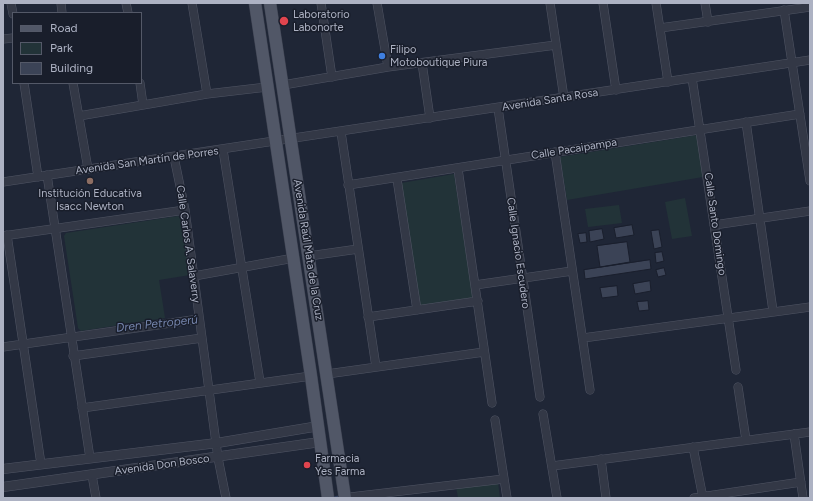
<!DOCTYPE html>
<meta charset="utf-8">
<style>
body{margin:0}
#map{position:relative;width:813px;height:501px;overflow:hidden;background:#1f2636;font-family:Figtree,sans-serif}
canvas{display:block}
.frame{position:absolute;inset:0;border:4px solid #adb2c3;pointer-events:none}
.legend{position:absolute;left:12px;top:12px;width:130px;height:72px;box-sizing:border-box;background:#191e2b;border:1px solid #545968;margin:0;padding:5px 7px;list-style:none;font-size:12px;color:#adb2c3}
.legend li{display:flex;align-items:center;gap:8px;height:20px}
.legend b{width:20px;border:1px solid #545968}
</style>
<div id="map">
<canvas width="813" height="501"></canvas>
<div class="frame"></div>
<ul class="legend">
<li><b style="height:5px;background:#515767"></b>Road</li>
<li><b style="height:11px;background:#223338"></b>Park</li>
<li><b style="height:11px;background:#3b4356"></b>Building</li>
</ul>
</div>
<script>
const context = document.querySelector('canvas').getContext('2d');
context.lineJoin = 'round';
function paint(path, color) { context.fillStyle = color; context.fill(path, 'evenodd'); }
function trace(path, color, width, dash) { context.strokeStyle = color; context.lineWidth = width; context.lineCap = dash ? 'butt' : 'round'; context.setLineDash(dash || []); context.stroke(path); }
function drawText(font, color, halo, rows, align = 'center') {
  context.font = font + ' Figtree,sans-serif'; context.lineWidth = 3; context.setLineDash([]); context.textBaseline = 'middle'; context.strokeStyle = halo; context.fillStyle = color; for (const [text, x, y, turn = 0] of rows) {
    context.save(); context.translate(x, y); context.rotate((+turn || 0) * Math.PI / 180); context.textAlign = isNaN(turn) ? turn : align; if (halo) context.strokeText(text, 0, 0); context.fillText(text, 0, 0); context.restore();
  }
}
paint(new Path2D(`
 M697 135 703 177 567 200 560 157Z
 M454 174 473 298 420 306 401 183Z
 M685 198 692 236 672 239 665 202Z
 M619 205 622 223 588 227 585 209Z
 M178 216 181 219 190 275 159 280 165 318 81 331 78 328 64 236 66 233Z
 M498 482 500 498H458L456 487Z`), '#223338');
trace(new Path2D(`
 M331 498 341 496`), '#333f5d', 2);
const building = new Path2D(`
 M632 225 634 235 616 238 614 228Z
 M602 229 604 239 590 242 589 231Z
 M659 230 662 247 654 249 651 231Z
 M586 233 587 242 580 243 578 234Z
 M627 242 630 262 600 267 597 246Z
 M662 252 664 261 656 263 655 253Z
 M650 260 651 269 585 279 584 270Z
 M664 268 666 275 658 277 656 270Z
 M650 281 651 291 635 294 633 284Z
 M617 286 618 296 602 298 600 288Z
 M648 301 649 310 639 311 637 302Z`);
paint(building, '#3b4356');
trace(building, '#1a1f2d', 1);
const minor = new Path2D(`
 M11 3 13 14
 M61 3 62 13
 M126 3 128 13
 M192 3 207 94
 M321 3 332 77
 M377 3 388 67
 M550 3 564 98
 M603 3 616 90
 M656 3 668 82
 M705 3 708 22
 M784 10 810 181
 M660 28 810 7
 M3 39 13 38
 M422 63 430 118
 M692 78 736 370
 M24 83 38 177
 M73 83 88 169
 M140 83 143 105
 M283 85 388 67 556 45
 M498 108 540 397
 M79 116 207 94 267 87
 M746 122 773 311
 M341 132 376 367
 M223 150 260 382
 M555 152 590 390
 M174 157 185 210 218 458 226 498
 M458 169 492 403
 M47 175 90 458
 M397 179 417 310
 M3 182 810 60
 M348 185 800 114
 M714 225 810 211
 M7 235 41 464
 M3 236 185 210
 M309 256 358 249
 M194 276 294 258
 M475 285 572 271
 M368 317 478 301
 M583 338 810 307
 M3 347 199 319
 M73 356 202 338
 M327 374 484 352
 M738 387 746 440
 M82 408 311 376
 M543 414 557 498
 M495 420 507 498
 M794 434 803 498
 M693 447 703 498
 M601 459 606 498
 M552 466 810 432
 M92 475 96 498
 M342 498 504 479
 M694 498 801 482`);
const tertiary = new Path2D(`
 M3 469 217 443 319 426
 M3 487 320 442`);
const primary = new Path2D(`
 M255 3 311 376 328 498
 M270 3 345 498`);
trace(minor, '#505564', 9);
trace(tertiary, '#505564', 10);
trace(primary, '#3c4150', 13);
trace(minor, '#333846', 8);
trace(tertiary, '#333846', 9);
trace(primary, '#515767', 12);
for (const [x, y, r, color] of [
 [284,21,5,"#e0444e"],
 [382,56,4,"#3f7fe0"],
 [90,181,4,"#8d6e63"],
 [307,465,4,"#e0444e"]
]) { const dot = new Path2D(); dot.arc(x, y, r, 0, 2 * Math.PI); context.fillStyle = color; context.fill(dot); trace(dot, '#191e2b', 1.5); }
drawText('11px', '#adb2c3', '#191e2b', [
 ["Laboratorio",293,15],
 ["Labonorte",293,28],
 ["Filipo",390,50],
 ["Motoboutique Piura",390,63],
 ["Institución Educativa",90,194,"center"],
 ["Isacc Newton",90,207,"center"],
 ["Farmacia",315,459],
 ["Yes Farma",315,472]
], 'left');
drawText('11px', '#adb2c3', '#191e2b', [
 ["Avenida Santa Rosa",550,100,-9],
 ["Calle Pacaipampa",574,149,-9],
 ["Avenida San Martín de Porres",147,161,-8],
 ["Calle Santo Domingo",715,224,82],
 ["Calle Carlos A. Salaverry",188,244,82],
 ["Avenida Raúl Mata de la Cruz",308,250,81],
 ["Calle Ignacio Escudero",518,253,82],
 ["Avenida Don Bosco",162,465,-8]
]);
drawText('italic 12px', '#7585ac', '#191e2b', [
 ["Dren Petroperú",157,324,-6]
]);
</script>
